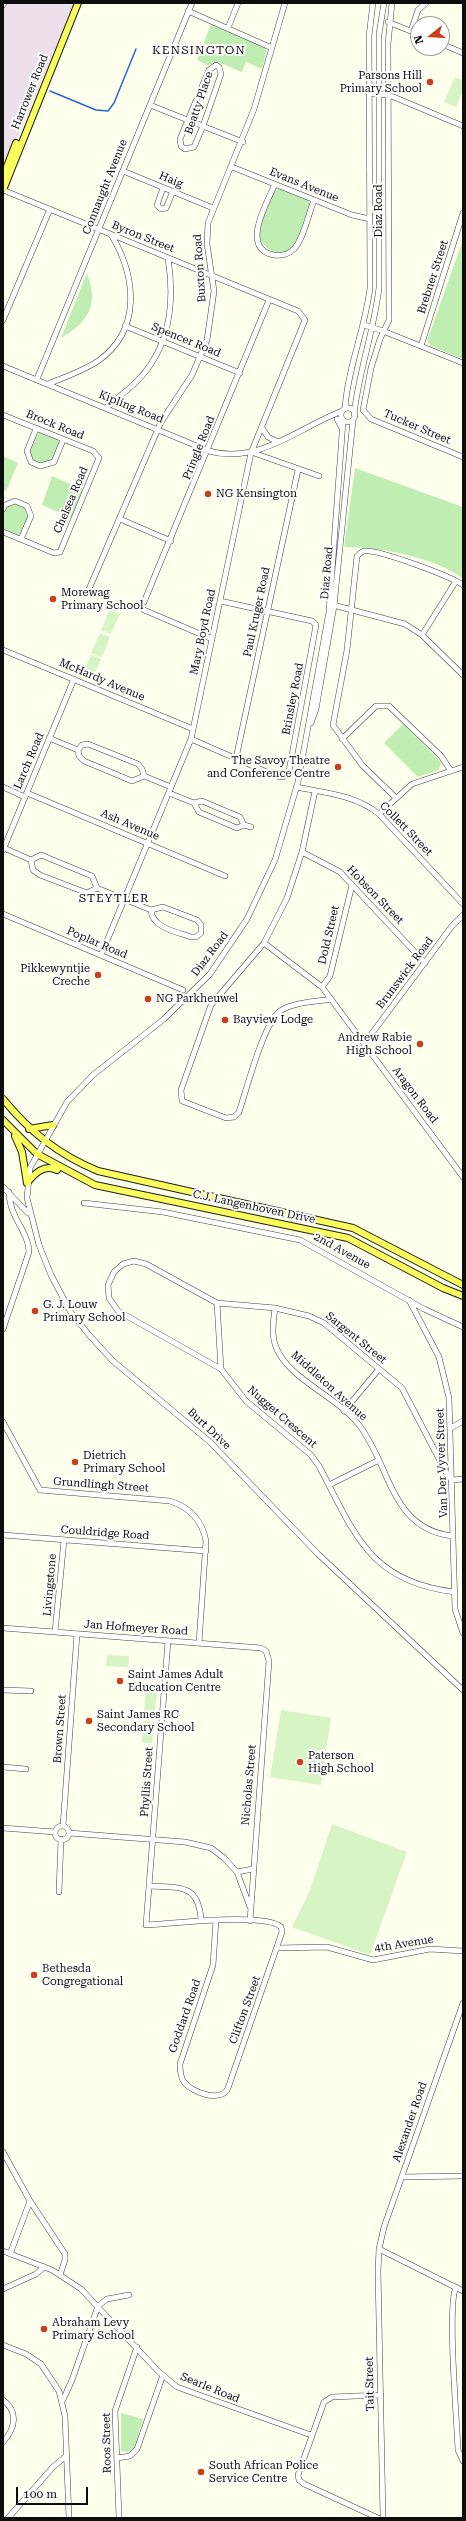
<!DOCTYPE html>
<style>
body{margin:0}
#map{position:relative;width:466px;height:2521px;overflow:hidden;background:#feffec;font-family:"Roboto Serif",serif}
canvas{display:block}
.frame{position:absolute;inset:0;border:4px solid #0d0d0d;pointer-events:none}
.north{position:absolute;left:410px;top:16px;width:40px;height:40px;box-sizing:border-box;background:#fff;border:1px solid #9e9e9e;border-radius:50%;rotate:253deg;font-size:11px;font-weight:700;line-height:16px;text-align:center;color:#0d0d0d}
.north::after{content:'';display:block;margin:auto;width:14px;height:18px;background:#cb3f16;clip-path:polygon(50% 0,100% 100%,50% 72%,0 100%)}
.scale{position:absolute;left:16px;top:2487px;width:72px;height:18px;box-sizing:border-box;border:2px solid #0d0d0d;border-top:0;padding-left:5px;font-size:12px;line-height:14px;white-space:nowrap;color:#0d0d0d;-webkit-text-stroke:3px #fff;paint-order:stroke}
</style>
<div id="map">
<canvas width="466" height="2521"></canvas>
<div class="frame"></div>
<div class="north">N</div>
<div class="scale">100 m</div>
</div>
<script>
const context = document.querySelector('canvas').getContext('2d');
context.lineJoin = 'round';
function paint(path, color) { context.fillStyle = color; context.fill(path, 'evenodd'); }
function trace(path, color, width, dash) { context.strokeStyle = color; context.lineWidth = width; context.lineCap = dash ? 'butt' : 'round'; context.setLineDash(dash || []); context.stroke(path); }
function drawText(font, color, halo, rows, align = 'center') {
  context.font = font + ' "Roboto Serif",serif'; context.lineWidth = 4; context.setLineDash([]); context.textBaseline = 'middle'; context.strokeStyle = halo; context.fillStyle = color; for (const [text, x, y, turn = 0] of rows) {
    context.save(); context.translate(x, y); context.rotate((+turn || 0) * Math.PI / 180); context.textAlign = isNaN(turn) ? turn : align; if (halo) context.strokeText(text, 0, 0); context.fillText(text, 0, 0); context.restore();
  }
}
paint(new Path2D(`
 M3 3H74L3 173Z`), '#ede0ea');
paint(new Path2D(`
 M211 24 265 46 267 51 262 69 246 62 242 72 218 62 208 65 197 60Z
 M280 188 308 200 310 204C308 213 299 241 293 247 279 260 258 248 259 230 260 218 270 202 275 190Z
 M463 240V359L431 346 427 341Z
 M87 273C99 304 89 322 61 338Z
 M39 432 57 439 59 442 52 461 42 465 33 461 29 451Z
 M3 456 18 463 6 491 3 490Z
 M355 468 463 507V579C439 558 375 546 344 547Z
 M52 476 84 490 72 518 42 505Z
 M16 502 26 506 29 517 22 534 18 535 3 529V514L6 507Z
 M403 724 441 762 439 770 418 777 384 743Z
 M121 2413 143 2419 134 2449 129 2452 121 2451Z`), '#c0eeb2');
paint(new Path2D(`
 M455 77 463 80V91L456 107 444 102Z
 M110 609 120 614 111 634 101 630Z
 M100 633 110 637 102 657 91 653Z
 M91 655 101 659 92 679 82 675Z
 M107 1655 129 1656 128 1667 106 1666Z
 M146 1690 157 1691 155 1713 144 1712Z
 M281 1710 331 1718 321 1785 270 1777Z
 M143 1721 154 1722 152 1743H142Z
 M332 1824 407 1852 370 1955 292 1927 310 1890Z`), '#d7f4c4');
trace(new Path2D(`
 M50 91 96 110 108 111 114 103 136 49`), '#2a64db', 1.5);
const minor = new Path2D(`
 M392 3 388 44 389 320 380 339 371 368 363 410 371 419 463 457
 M3 5 4 3
 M188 11 272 48
 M388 22 418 34
 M228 28 238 3
 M411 31 418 10 426 3
 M442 44 463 53
 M216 65 219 67 221 74 203 126 194 147 185 149 181 146 180 139 209 70Z
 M369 93 389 95 463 126
 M150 105 243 142
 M232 167 352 215 370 219
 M123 171 213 208
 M275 184C268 201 239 249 274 255 281 256 289 254 294 249 303 240 309 213 314 200
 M163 188 157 205 161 209 166 208 173 191
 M3 190 298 311 305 320 251 453 191 739 101 955
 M3 320 50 209
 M364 325 383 331 463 363
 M125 326 240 373
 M421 346 463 213
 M3 366 209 451C258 465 298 428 342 411
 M37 379 192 3
 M48 384C65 377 83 371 98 361 142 330 136 277 112 236
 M341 415a7 7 0 1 1 14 0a7 7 0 1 1-14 0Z
 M106 408C116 399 127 391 136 382 170 349 175 302 168 258
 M345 408C348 367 365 329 370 288L369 36 373 3
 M354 414C359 371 374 330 379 288V34L384 3
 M3 415 93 451 99 458 60 552 54 553 3 532
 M337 419 342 428
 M343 421 329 612 298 782 275 860 247 919 210 974 164 1019 93 1075 67 1102 30 1168 27 1198 39 1245 51 1275 70 1311 89 1335 113 1361 210 1442 318 1554 463 1690
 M262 428 268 437 278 442
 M36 429 27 451 31 462 40 466 54 462 63 440
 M254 453 319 476
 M3 509 5 505 15 501 27 506 31 516 21 539
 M120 519 171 541
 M89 589 161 422 192 375 207 340 214 291 207 244 208 223 254 109 285 3
 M144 602 269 300
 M333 605 405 624 422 635 463 675
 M144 610 212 639
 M422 635 456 581
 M3 650 193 729
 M311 723 316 709 334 606 353 420
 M49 738 78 750
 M191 739 276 776 283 777 289 771 316 625 312 621 220 601
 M342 739 376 706H389L441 756 451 771
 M88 744 138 764 142 769 144 776 132 781 84 761 79 756 78 750 82 745Z
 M236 758 298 470
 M144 776 171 787
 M3 787 25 797
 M296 787C326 793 355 795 379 814L463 904
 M315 791 302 852 287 898 264 943 211 1005 181 1090 182 1101 226 1118 234 1117 239 1112C246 1091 264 1022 280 1011 293 1002 316 1002 331 999
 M27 793 225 876
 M169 793 194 803 202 801 240 817 244 825
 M396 798 362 765 333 725 347 650 357 556C359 554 361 552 364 551 378 549 450 576 463 585
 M194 803 199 812 237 828 244 825 251 827
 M379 814 412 784 463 767
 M4 848 31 860
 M3 850 74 679
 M302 852 340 872 425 963
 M31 860 33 870 40 875 87 893 97 888
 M31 860 41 855 92 876 97 888
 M97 888 151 910 163 907 197 920 201 925V933L196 937H191C177 932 152 928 151 910
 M3 914 183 990
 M264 943 322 987 463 1177
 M322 987 330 976 352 885
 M364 1044 452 926 463 915
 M3 1187 28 1213
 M84 1203 163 1212 300 1240 424 1309 463 1327
 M409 1300 439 1357 449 1398 455 1609 463 1633
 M217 1303 221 1369
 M275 1308C273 1325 270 1339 280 1355 296 1382 340 1399 359 1425 391 1466 390 1529 453 1536
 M3 1329 29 1252C29 1232 9 1217 9 1192
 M344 1411 379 1369
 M3 1422 40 1490 170 1501C189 1507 202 1520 206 1541L199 1643
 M451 1428 463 1421
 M329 1485 379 1460
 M3 1535 206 1551
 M455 1592C369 1582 355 1534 319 1466L311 1455 246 1401 221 1369 118 1311 109 1298 108 1285 114 1272 123 1264 134 1261 146 1264 217 1303 275 1308 309 1316 324 1323 402 1388 448 1476 452 1480 463 1479
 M3 1628 261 1648 266 1651 269 1661 250 1921
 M55 1632 64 1540
 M168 1641 146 1925C171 1924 265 1912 281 1927L282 1932 228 2088C222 2103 192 2093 184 2082 180 2077 180 2070 180 2064L213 1965 216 1920
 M3 1690 31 1691
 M3 1767 26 1769
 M63 1826 77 1634
 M55 1833a7 7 0 1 1 14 0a7 7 0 1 1-14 0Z
 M3 1828 55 1832
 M69 1833 185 1842 211 1848 224 1858 237 1872 250 1907
 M237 1872 253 1869
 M149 1886C179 1888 198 1883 201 1919
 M59 1892 61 1839
 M278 1948 327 1947 373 1960 430 1949 463 1951
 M3 2152 30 2201 65 2254V2260L60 2275
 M402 2177 463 2176
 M379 2249 463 2291
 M3 2251 52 2270 81 2289 158 2371 177 2387 311 2435
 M10 2254 30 2201
 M456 2287C447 2305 457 2422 458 2450L463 2461
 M3 2289 36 2274 44 2267
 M3 2345 26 2354 41 2364 59 2391 65 2416 69 2518
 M3 2400C19 2412 15 2429 3 2442
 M63 2400 72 2380 98 2306 107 2299 129 2295
 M117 2458 130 2456 137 2449 163 2375
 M8 2518 53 2467 66 2456
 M119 2518 115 2411 137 2347
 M378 2518 304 2484 299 2480 298 2475 324 2402 332 2397 381 2395
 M383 2518 378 2272 379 2249 384 2227 463 2003`);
const major = new Path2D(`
 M3 177 16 143
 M3 190 78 3
 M3 1099C30 1132 59 1155 98 1171L353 1228 463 1285
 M3 1120 37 1154 95 1185 348 1238 443 1288 463 1296
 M29 1129 53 1125
 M15 1136 22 1152 27 1183
 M27 1183C35 1173 44 1164 57 1170`);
trace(minor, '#404040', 6);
trace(major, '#1e1e1e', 8);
trace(minor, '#fff', 5);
trace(major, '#faff5c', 6);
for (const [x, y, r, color] of [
 [430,82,4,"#cb3f16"],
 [208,494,4,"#cb3f16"],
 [53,599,4,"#cb3f16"],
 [338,767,4,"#cb3f16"],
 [98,975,4,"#cb3f16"],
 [148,999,4,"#cb3f16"],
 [225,1020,4,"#cb3f16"],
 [420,1044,4,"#cb3f16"],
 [35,1311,4,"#cb3f16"],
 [75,1462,4,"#cb3f16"],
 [120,1681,4,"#cb3f16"],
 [89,1721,4,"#cb3f16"],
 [300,1762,4,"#cb3f16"],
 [34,1975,4,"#cb3f16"],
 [44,2329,4,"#cb3f16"],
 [201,2472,4,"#cb3f16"]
]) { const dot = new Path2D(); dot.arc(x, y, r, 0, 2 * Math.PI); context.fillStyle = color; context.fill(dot); trace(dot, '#fff', 1.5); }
drawText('11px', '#0d0d0d', '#fff', [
 ["Parsons Hill",422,76,"right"],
 ["Primary School",422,89,"right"],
 ["NG Kensington",216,494],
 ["Morewag",61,593],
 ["Primary School",61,606],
 ["The Savoy Theatre",330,761,"right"],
 ["and Conference Centre",330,774,"right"],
 ["Pikkewyntjie",90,969,"right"],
 ["Creche",90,982,"right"],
 ["NG Parkheuwel",156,999],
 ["Bayview Lodge",233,1020],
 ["Andrew Rabie",412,1038,"right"],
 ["High School",412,1051,"right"],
 ["G. J. Louw",43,1305],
 ["Primary School",43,1318],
 ["Dietrich",83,1456],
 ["Primary School",83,1469],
 ["Saint James Adult",128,1675],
 ["Education Centre",128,1688],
 ["Saint James RC",97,1715],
 ["Secondary School",97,1728],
 ["Paterson",308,1756],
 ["High School",308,1769],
 ["Bethesda",42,1969],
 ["Congregational",42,1982],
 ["Abraham Levy",52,2323],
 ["Primary School",52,2336],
 ["South African Police",209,2466],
 ["Service Centre",209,2479]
], 'left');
drawText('11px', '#0d0d0d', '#fff', [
 ["Harrower Road",30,92,-68],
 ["Beatty Place",199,103,-71],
 ["Haig",171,180,22],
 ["Evans Avenue",304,185,22],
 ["Connaught Avenue",105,187,-68],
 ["Diaz Road",379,211,-90],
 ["Byron Street",143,237,22],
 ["Buxton Road",200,268,-94],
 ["Brebner Street",433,277,-72],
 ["Spencer Road",186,340,22],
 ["Kipling Road",131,407,22],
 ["Brock Road",55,425,22],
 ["Tucker Street",417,427,23],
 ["Pringle Road",199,448,-68],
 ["Chelsea Road",71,500,-67],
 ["Diaz Road",327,573,-85],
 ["Paul Kruger Road",257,612,-78],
 ["Mary Boyd Road",203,632,-78],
 ["McHardy Avenue",102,680,23],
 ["Brinsley Road",293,699,-79],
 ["Larch Road",29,761,-67],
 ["Ash Avenue",130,825,23],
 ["Collett Street",406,829,46],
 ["Hobson Street",375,895,46],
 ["Dold Street",329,935,-77],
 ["Poplar Road",97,943,23],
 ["Diaz Road",210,954,-53],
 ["Brunswick Road",405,973,-53],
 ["Aragon Road",415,1095,53],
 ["C.J. Langenhoven Drive",254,1207,12],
 ["2nd Avenue",342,1251,29],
 ["Sargent Street",356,1338,39],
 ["Middleton Avenue",329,1386,42],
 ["Nugget Crescent",282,1417,41],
 ["Burt Drive",209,1429,43],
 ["Van Der Vyver Street",442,1463,-92],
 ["Grundlingh Street",101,1485,4],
 ["Couldridge Road",105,1533,4],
 ["Livingstone",50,1585,-85],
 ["Jan Hofmeyer Road",136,1628,4],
 ["Brown Street",60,1729,-86],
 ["Phyllis Street",147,1782,-86],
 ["Nicholas Street",249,1785,-85],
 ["4th Avenue",404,1944,-9],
 ["Clifton Street",245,2010,-70],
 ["Goddard Road",185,2016,-71],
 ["Alexander Road",410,2122,-71],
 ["Tait Street",370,2384,-91],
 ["Searle Road",210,2388,22],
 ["Roos Street",107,2443,-91]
]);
context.letterSpacing = '1px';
drawText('12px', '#0d0d0d', '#fff', [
 ["KENSINGTON",199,50],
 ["STEYTLER",114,898]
]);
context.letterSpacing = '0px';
</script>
